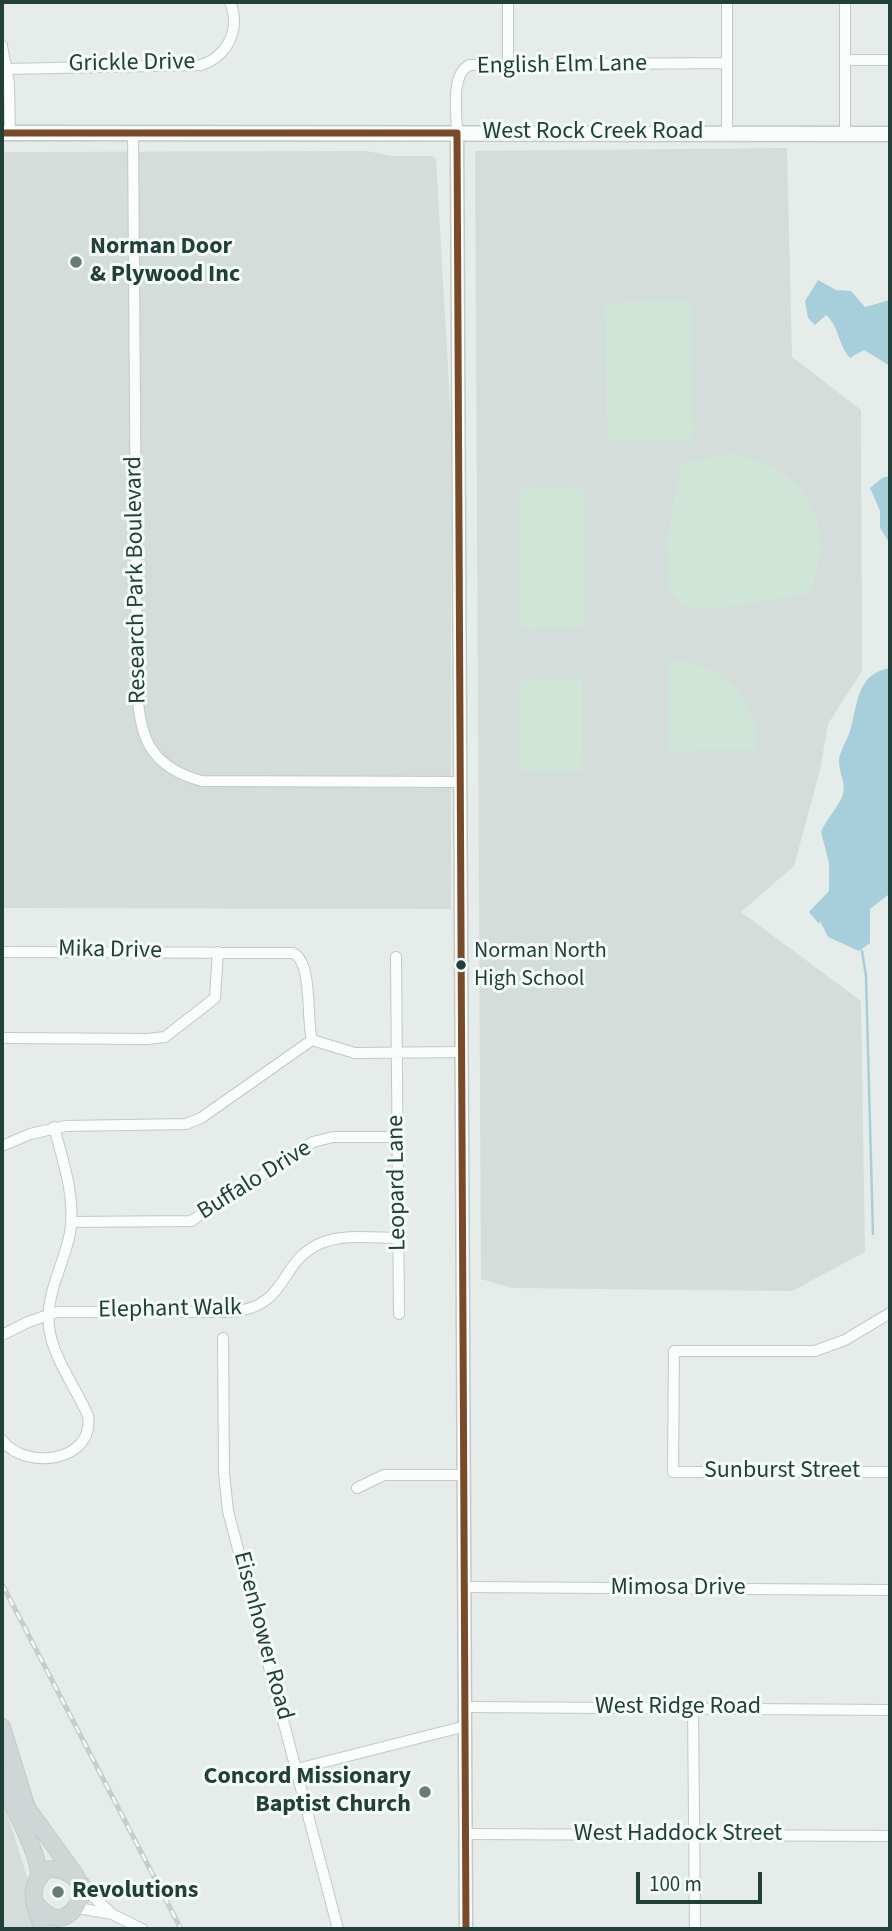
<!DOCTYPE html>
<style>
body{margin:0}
#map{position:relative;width:892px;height:1931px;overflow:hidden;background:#e6ece9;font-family:"Source Sans 3",sans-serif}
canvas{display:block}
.frame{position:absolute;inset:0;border:4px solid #22403a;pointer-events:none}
.scale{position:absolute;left:636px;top:1872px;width:126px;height:32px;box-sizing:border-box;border:4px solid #22403a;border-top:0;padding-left:9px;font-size:21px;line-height:24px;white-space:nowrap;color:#22403a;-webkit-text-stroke:5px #f4faf8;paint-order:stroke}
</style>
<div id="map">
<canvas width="892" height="1931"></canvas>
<div class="frame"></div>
<div class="scale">100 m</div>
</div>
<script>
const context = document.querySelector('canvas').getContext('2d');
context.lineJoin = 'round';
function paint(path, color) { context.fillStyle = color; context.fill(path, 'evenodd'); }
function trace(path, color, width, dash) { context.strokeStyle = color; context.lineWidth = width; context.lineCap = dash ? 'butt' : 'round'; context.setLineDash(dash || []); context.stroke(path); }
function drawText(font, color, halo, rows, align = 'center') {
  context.font = font + ' "Source Sans 3",sans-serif'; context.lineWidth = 6; context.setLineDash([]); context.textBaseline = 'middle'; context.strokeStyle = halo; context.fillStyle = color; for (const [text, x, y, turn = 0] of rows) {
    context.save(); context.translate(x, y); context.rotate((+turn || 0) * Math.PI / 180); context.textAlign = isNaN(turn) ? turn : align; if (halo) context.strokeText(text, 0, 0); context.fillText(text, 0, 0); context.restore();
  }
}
paint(new Path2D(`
 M787 148 792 357 861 410 862 671 828 724 820 770 794 866 741 912 861 1001 865 1252 792 1291 512 1288 481 1279 475 151Z
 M367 151 391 156H433L436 159 451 420V909L2 908V152Z
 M2 1797 28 1880 39 1929H2Z`), '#d4ddd9');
paint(new Path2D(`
 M691 301 693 439 607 441 605 303Z
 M729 454C780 459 823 495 821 550 820 564 814 579 811 593L727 607H685L668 590 667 540 681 463Z
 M520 488H583V628L521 629Z
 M683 662C729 668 757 704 757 750L673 751 668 747V663Z
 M582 679 583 771 521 772 520 680Z`), '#cfe5d7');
paint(new Path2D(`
 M818 280 836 290 851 291 865 307 890 300V366L864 350 850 358C838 345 839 326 826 315L815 325 808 318 805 301Z
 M890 476V544L880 528V511L870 488 882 478Z
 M890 668 888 895 870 909V943L859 951 828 937 820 921 819 924 809 912 829 891V863L821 832C826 819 839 807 843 794 846 783 839 773 839 762 839 751 847 741 850 731 858 704 856 674 890 668Z`), '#a6cfdb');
trace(new Path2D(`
 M862 951 866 976 873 1234`), '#a6cfdb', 2.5);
const minor = new Path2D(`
 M508 2V64
 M2 46 9 83 10 133
 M845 60H890
 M5 69 201 65C228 56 241 29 230 2
 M133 132 137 683C138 734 148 767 202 781L459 782
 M457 133C457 114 450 76 469 65L727 63
 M727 134V2
 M845 134V2
 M2 952 293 953C313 962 306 1017 312 1040
 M396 957 399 1314
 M2 1038 147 1039 165 1037 215 998 218 952
 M2 1146 30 1134 66 1126 186 1124 201 1118 312 1040 355 1053 461 1052
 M71 1222 191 1221 313 1142 333 1137H397
 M890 1313 845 1340 815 1351H674L673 1472H890
 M2 1335 28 1322 57 1312H232C289 1306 278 1263 319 1244 342 1233 375 1238 400 1238
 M223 1338 224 1473 228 1511 338 1929
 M2 1440C25 1471 95 1462 88 1416 76 1387 53 1359 49 1327 45 1294 64 1265 70 1233 76 1198 63 1161 54 1127
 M357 1488 384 1475H463
 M465 1587 890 1590
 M466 1707 890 1710
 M693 1708 695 1929
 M297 1769 466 1726
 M467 1834 890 1836
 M78 1908 112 1914 84 1888
 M112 1914 142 1929`);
const tertiary = new Path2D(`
 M457 133 466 1929`);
const secondary = new Path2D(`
 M2 133 890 134`);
const primary = new Path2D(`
 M2 1727 27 1808 76 1876
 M2 1776C12 1811 35 1841 40 1877
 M37 1905C58 1931 77 1914 84 1888 71 1868 39 1857 34 1890 32 1902 40 1918 42 1929`);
trace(minor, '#c3c9c6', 12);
trace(tertiary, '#c3c9c6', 15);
trace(secondary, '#c1c9c6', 17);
trace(primary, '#c2cac8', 18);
trace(minor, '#fbfcfc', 10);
trace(tertiary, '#fbfcfc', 12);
trace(secondary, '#fbfcfc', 14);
trace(primary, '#ced7d5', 16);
const rail = new Path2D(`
 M2 1584 181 1929`);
trace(rail, '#c7cdcb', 5);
trace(rail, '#f4faf8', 2.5, [8]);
trace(new Path2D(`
 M2 133H457L466 1929`), '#7a4b2a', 7);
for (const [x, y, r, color] of [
 [76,262,7,"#677c77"],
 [461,965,6,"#22403a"],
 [425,1792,7,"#677c77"],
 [58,1892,7,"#677c77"]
]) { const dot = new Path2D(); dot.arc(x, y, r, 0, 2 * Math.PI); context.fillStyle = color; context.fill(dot); trace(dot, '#f4faf8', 2.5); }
drawText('22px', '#22403a', '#f4faf8', [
 ["Norman North",474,952],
 ["High School",474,980]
], 'left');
drawText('24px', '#22403a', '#f4faf8', [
 ["Grickle Drive",132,64,-1],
 ["English Elm Lane",562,66,-1],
 ["West Rock Creek Road",593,133],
 ["Research Park Boulevard",137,580,-91],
 ["Mika Drive",110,951,1],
 ["Buffalo Drive",255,1181,-32],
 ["Leopard Lane",398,1183,-91],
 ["Elephant Walk",170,1310,-1],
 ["Sunburst Street",782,1472],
 ["Mimosa Drive",678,1589],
 ["Eisenhower Road",262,1636,75],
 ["West Ridge Road",678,1708],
 ["West Haddock Street",678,1835]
]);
drawText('bold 24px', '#22403a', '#f4faf8', [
 ["Norman Door",90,248],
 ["& Plywood Inc",90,276],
 ["Concord Missionary",411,1778,"right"],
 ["Baptist Church",411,1806,"right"],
 ["Revolutions",72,1892]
], 'left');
</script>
